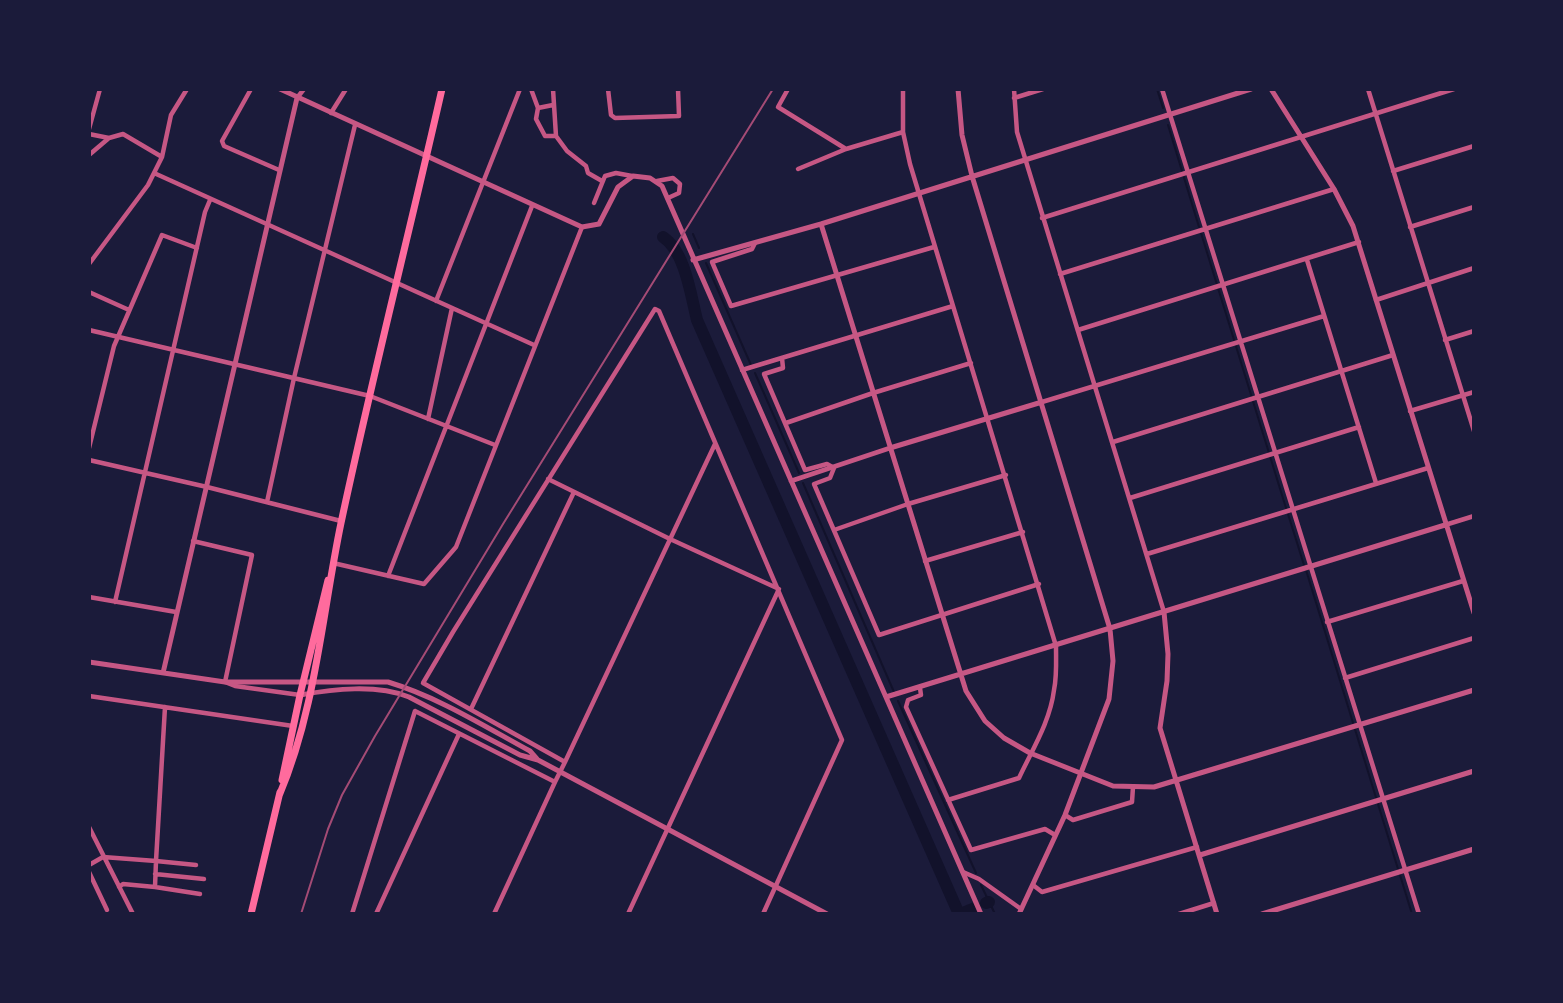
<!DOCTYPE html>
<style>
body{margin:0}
#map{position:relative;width:1563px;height:1003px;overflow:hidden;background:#1b1b3a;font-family:"Titillium Web",sans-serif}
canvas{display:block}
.frame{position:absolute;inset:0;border:91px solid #1b1b3a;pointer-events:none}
</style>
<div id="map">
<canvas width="1563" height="1003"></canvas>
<div class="frame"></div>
</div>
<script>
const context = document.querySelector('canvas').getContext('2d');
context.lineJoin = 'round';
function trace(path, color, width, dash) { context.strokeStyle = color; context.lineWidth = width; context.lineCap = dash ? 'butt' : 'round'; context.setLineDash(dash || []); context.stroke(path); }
trace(new Path2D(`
 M1157 89 1163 108
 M1168 125 1199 227
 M1201 233 1286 508
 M693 234 699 248
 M706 263 751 365
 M755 373 799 473
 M803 483 894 692
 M1288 514 1304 565
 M1306 570 1398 869
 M898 701 976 873
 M1400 875 1412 914
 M981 885 995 914`), '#12122b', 2);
trace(new Path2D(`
 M663 237C685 251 691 296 697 320L959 914
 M986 903 989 902
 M960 914 975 908`), '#12122b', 12);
trace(new Path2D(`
 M251 89 222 141 224 146 279 170
 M531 89 538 108 536 119 545 136H556L567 151 586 166 588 173 602 181
 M553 89 556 136
 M608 89 611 115 615 118 679 116 678 89
 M788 89 778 107 846 149
 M903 89V132L910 164 1056 646C1056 660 1057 676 1054 690 1050 722 1032 750 1019 778L948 800
 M1014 89 1017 132 1164 612
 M1162 89 1419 914
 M1368 89 1474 431
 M297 98 304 89
 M1014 98 1043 89
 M538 108 553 105
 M331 113 346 89
 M89 129 100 89
 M89 134 109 138
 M89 155 109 138 123 134 162 157
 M798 169 846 149 903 132
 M1393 171 1474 146
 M154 173 534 345
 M657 181 673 178 680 184 679 193 668 198
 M594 203 605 176 616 173 632 176
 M1042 218 1454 89
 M1410 227 1474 207
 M755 243 752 249 712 262 731 306 934 247
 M1307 260 1376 483
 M89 264 148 185 162 157 171 115 187 89
 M1060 274 1334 189
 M89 292 129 310
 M1376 300 1474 268
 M436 301 520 89
 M89 330 370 396 495 445
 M1078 330 1359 242
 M1445 340 1474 331
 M782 358 783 368 764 374 805 470 827 464 834 468 830 478 814 484 879 635 1039 584
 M742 370 953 306
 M1042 402 1324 316
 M1410 411 1474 392
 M428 419 452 308
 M786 423 873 393 971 363
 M1113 442 1393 355
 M89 448 114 346 162 235 197 248
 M89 460 207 487 341 521
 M548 479 670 539 779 589 628 914
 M1130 498 1359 427
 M267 502 294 378 355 125
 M1445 525 1474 516
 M834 530 908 504 1006 475
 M193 541 252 555 225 682 235 686 300 695
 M1147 554 1428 468
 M925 561 1023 532
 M333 563 424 584 456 547 582 227
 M388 576 532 206
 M89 597 176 612
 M115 602 205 212 210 200
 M1327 622 1463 581
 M1345 678 1474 638
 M920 688 921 695 908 700 906 707 971 850 1045 829 1055 835
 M89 696 293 726
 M471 709 574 492
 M565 762 715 444
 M1065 815 1073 820 1132 802 1133 787
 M89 827 133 914
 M89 865 103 857 156 861 165 707
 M89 872 107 910
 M963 872 979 879 1021 909
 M155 874 204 879
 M1033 885 1042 892 1197 847
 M119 887 123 884 155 887 156 861 196 865
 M155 887 200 894
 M352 914 415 711 555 782 565 762 423 683 453 632 655 309 659 311 842 740 763 914
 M376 914 459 734
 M494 914 555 782
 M1179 914 1214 903`), '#c65784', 4.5);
trace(new Path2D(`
 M280 89 582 227 599 224 618 187 633 176 650 178 662 186 981 914
 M958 89 962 135 972 176 1110 629 1113 661 1109 699 1065 815 1019 914
 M1271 89 1334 189 1353 226 1474 613
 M821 224 966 691 985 721 1004 738 1030 753 1113 786 1154 787 1474 690
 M693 260 821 224 1251 89
 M791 481 890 448 1042 402
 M1164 612 1168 654 1167 681 1160 728 1217 914
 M89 662 225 682H388C438 697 484 726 530 751L537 759
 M163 673 297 98
 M300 695C334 689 376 684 409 697L520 755 538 760 827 914
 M886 697 1445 525
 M1200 855 1474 771
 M1262 914 1474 849`), '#c65784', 5);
trace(new Path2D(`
 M282 780 300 695 328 580
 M279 796C316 709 322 614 341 523 372 378 409 234 442 89
 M251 914 280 792`), '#ff6b9d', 7);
trace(new Path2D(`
 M301 914 328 829 342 795 375 736 503 524 773 89`), '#a44b75', 2);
</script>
